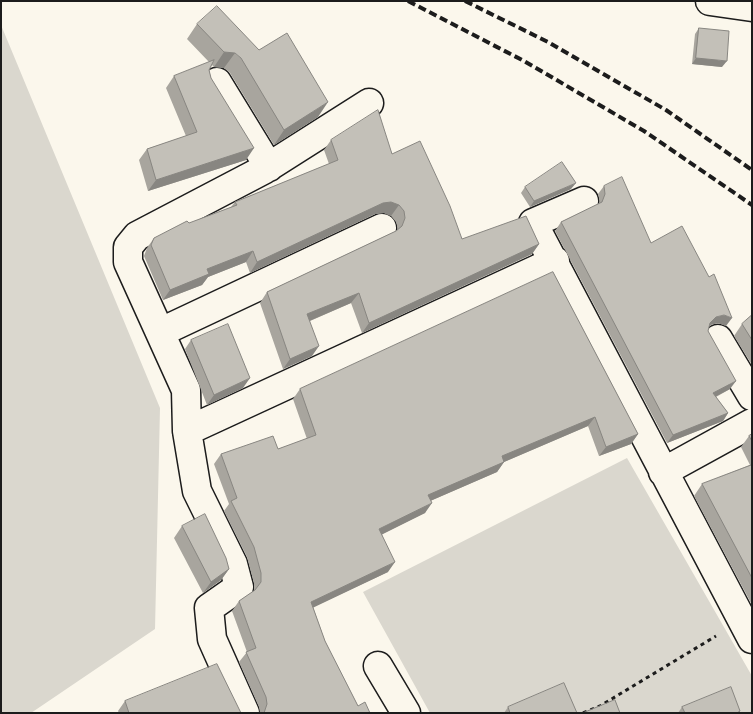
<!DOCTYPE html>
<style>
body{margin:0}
#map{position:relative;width:753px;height:714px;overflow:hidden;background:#fbf7ec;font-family:"Playpen Sans",sans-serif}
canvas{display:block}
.frame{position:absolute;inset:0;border:2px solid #1c1c1c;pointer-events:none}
</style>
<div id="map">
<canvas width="753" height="714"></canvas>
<div class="frame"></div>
</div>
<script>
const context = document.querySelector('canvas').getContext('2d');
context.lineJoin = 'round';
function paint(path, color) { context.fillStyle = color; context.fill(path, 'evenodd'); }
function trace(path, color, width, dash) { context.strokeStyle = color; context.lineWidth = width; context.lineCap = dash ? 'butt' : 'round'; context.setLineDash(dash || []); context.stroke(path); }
paint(new Path2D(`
 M1 25 160 408 155 629 31 713H1Z
 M627 458 752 676V713H430L363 592Z`), '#dad7ce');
const minor = new Path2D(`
 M710 1 752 7
 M217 82 269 167
 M584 201 533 223 752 639
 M161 332 382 228
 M718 339 752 396
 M187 431 555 261
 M663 472 752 423
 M378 666 406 713
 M245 713 212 639 209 608 239 587 233 564 197 491 187 431 186 390 128 262V247L137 236 265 169 369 103`);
trace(minor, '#1c1c1c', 31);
trace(new Path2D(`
 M583 713 600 706 716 636`), '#1c1c1c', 3, [4, 4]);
trace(minor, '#fbf7ec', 28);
trace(new Path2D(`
 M408 1 524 61 644 131 752 205
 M465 1 548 42 666 110 752 170`), '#1c1c1c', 4, [8, 4]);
paint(new Path2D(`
 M197 24 318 117 274 145 230 73 224 68 214 67 212 65 209 70 211 78 246 160 148 191 139 160 147 149 186 136 166 88 174 76 209 62 187 39Z
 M699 28 722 67 692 64 695 34Z
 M331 140 392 154 462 239 539 244 532 254 362 333 351 303 310 321 312 356 283 369 260 303 267 292 396 231 398 229 396 222 391 216 384 213 375 214 250 273 246 262 208 277 202 285 163 300 144 256 147 248 154 238 231 207 235 202 329 164 324 150Z
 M604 186 651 243 726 326 718 323 710 325 709 326 708 331 730 389 716 397 728 413 723 421 667 443 555 231 561 222 599 204 600 202 598 194Z
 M525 187 571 189 530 207 521 193Z
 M553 272 638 434 631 444 599 456 588 426 504 462 497 472 430 501 425 513 382 534 388 572 313 607 325 641 358 706 370 713H260L259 707 239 662 247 652 232 611 239 601 254 591V583L247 557 224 511 229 504 214 464 221 454 278 449 307 439 293 399 300 389Z
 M752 315V365L734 336 742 324Z
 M191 340 243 388 207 405 185 349Z
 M752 434V605L694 496 702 484 750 465 741 447 749 436Z
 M182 526 229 569 221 580 203 593 174 538Z
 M125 701 241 713H119L118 711Z
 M508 707 577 713H504Z
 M682 707 740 711 739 713H678Z`), '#a8a59e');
paint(new Path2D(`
 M224 52 235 53 224 68 214 67Z
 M696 58 727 61 722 67 692 64Z
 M328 102 318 117 274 145 284 130Z
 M254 148 246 160 148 191 156 180Z
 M576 183 571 189 530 207 534 201Z
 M391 202 399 205 391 216 384 213 375 214 250 273 257 262 383 203Z
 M539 244 532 254 362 333 369 323Z
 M253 251 246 262 208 277 202 285 163 300 170 290 207 269Z
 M359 293 351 303 300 325 307 314Z
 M724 315 732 318 726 326 718 323 710 325 704 332 710 323 716 317Z
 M319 346 312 356 283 369 290 359Z
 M250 378 243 388 207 405 214 395Z
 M736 381 730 389 707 401 713 393Z
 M728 413 723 421 667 443 673 435Z
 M595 417 588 426 504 462 497 472 421 505 428 495 502 456Z
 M638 434 631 444 599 456 606 447Z
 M432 503 425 513 373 539 379 529Z
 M395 562 388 572 304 612 311 602Z
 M229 569 221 580 203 593 211 582Z`), '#888681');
const building = new Path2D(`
 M217 6 259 50 287 33 328 102 284 130 241 58 235 53 224 52 197 24Z
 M699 28 729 31 727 61 696 58Z
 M214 60 209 70 211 78 254 148 156 180 147 149 197 132 174 76Z
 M378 110 392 154 420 141 450 206 462 239 526 216 539 244 369 323 359 293 307 314 319 346 290 359 267 292 396 231 402 226 405 218 404 211 399 205 391 202 383 203 257 262 253 251 207 269 209 274 170 290 151 245 154 238 187 221 189 223 237 205 235 202 338 160 331 140Z
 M562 162 576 183 534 201 525 187Z
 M622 177 651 243 682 226 709 277 714 274 732 318 724 315 716 317 710 323 708 331 736 381 713 393 728 413 673 435 561 222 602 202 605 194 604 186Z
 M553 272 638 434 606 447 595 417 502 456 504 462 428 495 432 503 379 529 395 562 311 602 325 641 358 706 365 702 370 713H264L267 704 266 697 246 652 256 648 239 601 255 590 261 582V573L254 547 231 501 237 498 221 454 273 436 278 449 316 435 300 389Z
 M752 315V340L742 324Z
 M228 324 250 378 214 395 191 340Z
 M752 434V441L749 436Z
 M752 465V578L702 484Z
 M205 514 226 558 229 569 211 582 182 526Z
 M217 664 241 713H129L125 701Z
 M564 683 577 713H510L508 707Z
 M731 687 740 711 737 713H685L682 707Z
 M615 700 620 713H583Z`);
paint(building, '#c3c0b8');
trace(building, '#888681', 1);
</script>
